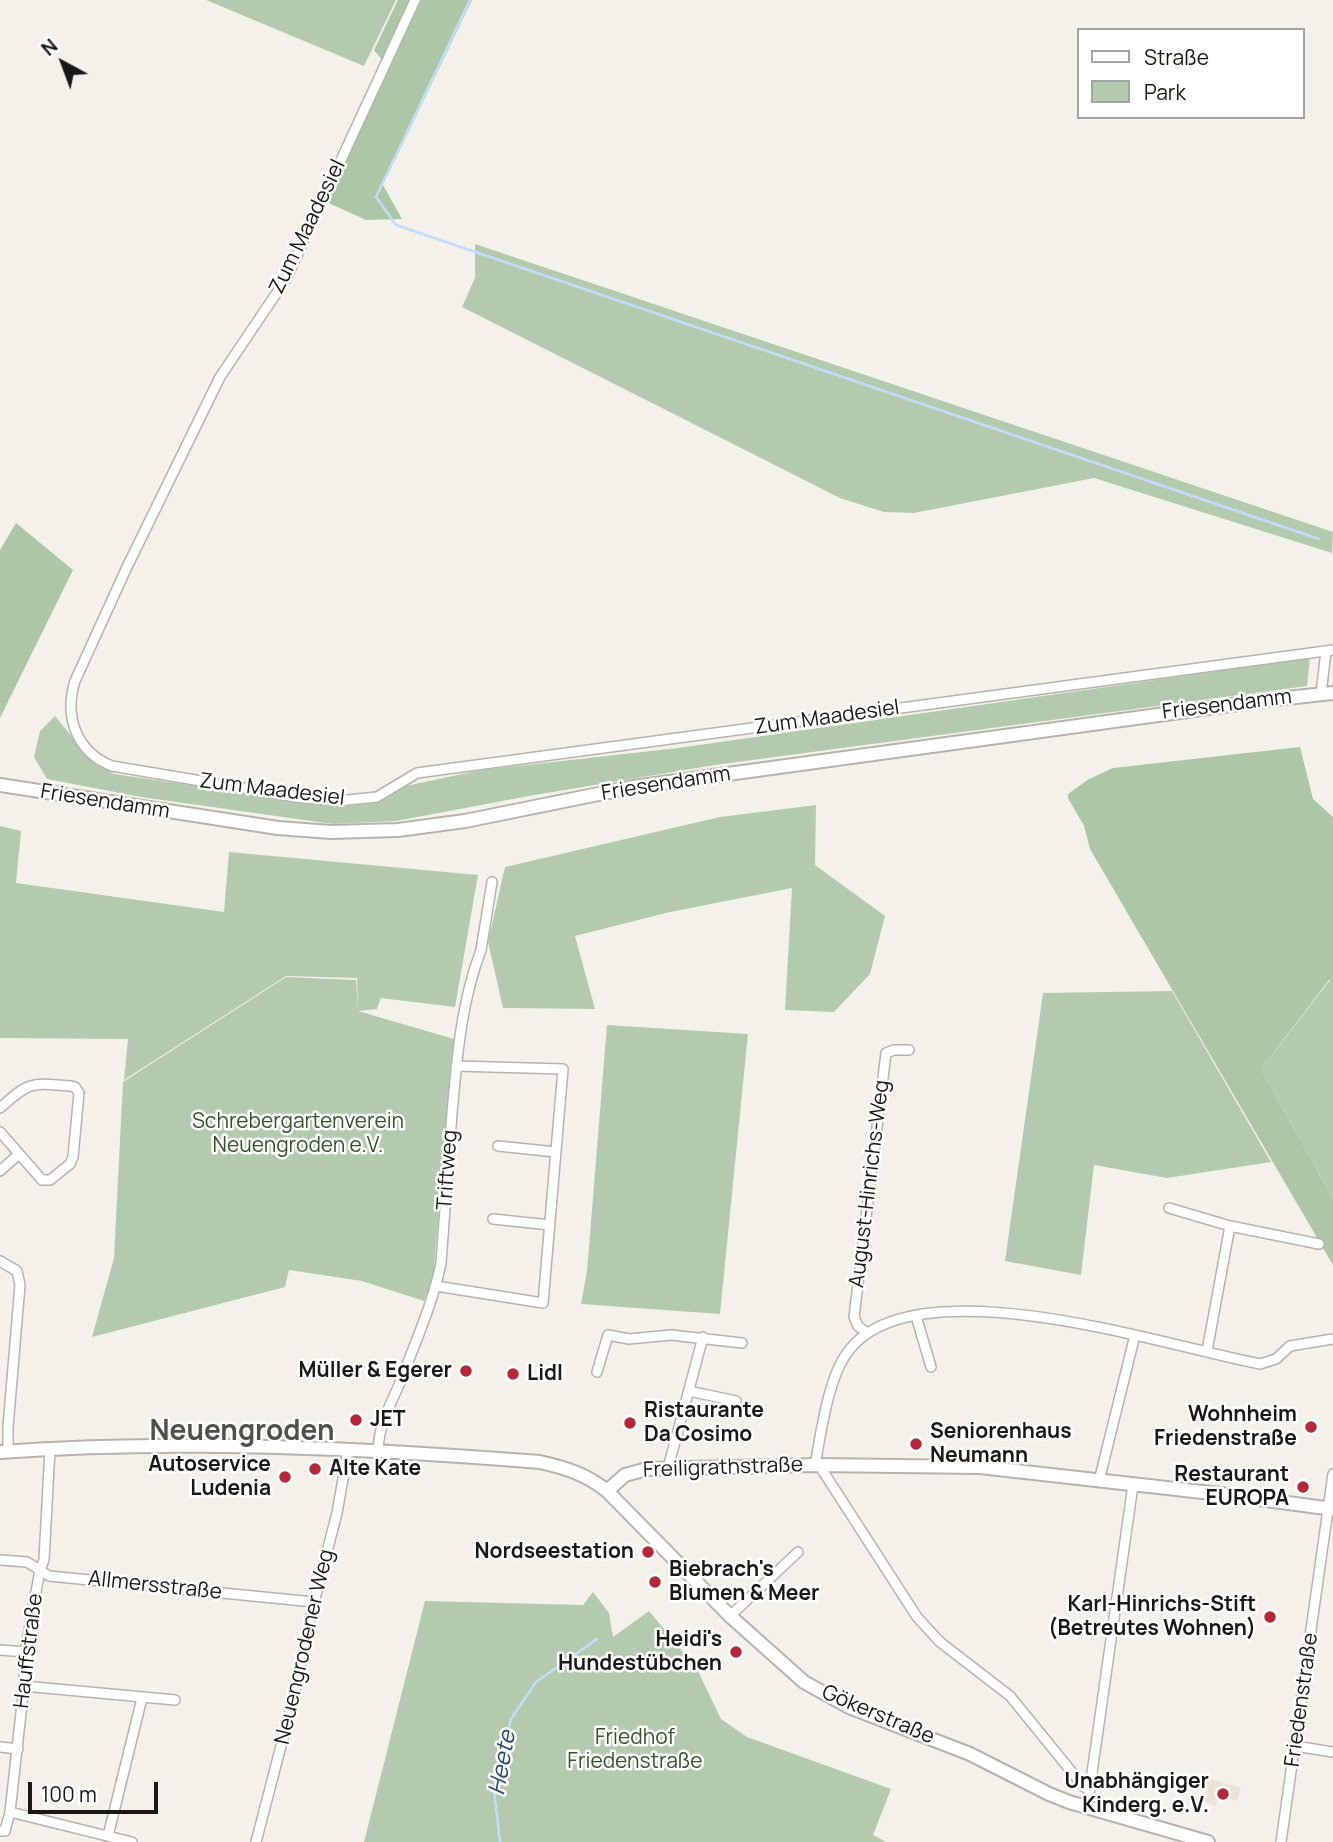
<!DOCTYPE html>
<meta charset="utf-8">
<style>
body{margin:0}
#map{position:relative;width:1333px;height:1842px;overflow:hidden;background:#f4f1eb;font-family:Manrope,sans-serif}
canvas{display:block}
.legend{position:absolute;left:1077px;top:28px;width:228px;height:91px;box-sizing:border-box;background:#fff;border:2px solid #a3a3a2;margin:0;padding:9px 12px;list-style:none;font-size:21px;color:#191816}
.legend li{display:flex;align-items:center;gap:14px;height:35px}
.legend b{width:35px;border:2px solid #a3a3a2}
.north{position:absolute;left:28px;top:28px;width:70px;height:70px;-webkit-text-stroke:5px #fff;paint-order:stroke;rotate:319deg;font-size:19px;font-weight:700;line-height:28px;text-align:center;color:#191816}
.north::after{content:'';display:block;margin:auto;width:24px;height:32px;background:#191816;clip-path:polygon(50% 0,100% 100%,50% 72%,0 100%)}
.scale{position:absolute;left:28px;top:1782px;width:130px;height:32px;box-sizing:border-box;border:4px solid #191816;border-top:0;padding-left:9px;font-size:21px;line-height:24px;white-space:nowrap;color:#191816;-webkit-text-stroke:5px #fff;paint-order:stroke}
</style>
<div id="map">
<canvas width="1333" height="1842"></canvas>
<ul class="legend">
<li><b style="height:9px;background:#fff"></b>Straße</li>
<li><b style="height:19px;background:#b4caae"></b>Park</li>
</ul>
<div class="north">N</div>
<div class="scale">100 m</div>
</div>
<script>
const context = document.querySelector('canvas').getContext('2d');
context.lineJoin = 'round';
function paint(path, color) { context.fillStyle = color; context.fill(path, 'evenodd'); }
function trace(path, color, width, dash) { context.strokeStyle = color; context.lineWidth = width; context.lineCap = dash ? 'butt' : 'round'; context.setLineDash(dash || []); context.stroke(path); }
function drawText(font, color, halo, rows, align = 'center') {
  context.font = font + ' Manrope,sans-serif'; context.lineWidth = 5; context.setLineDash([]); context.textBaseline = 'middle'; context.strokeStyle = halo; context.fillStyle = color; for (const [text, x, y, turn = 0] of rows) {
    context.save(); context.translate(x, y); context.rotate((+turn || 0) * Math.PI / 180); context.textAlign = isNaN(turn) ? turn : align; if (halo) context.strokeText(text, 0, 0); context.fillText(text, 0, 0); context.restore();
  }
}
paint(new Path2D(`
 M1207 1778 1241 1788 1237 1801 1219 1796 1216 1806 1204 1802 1207 1792 1204 1790Z`), '#eae3d7');
paint(new Path2D(`
 M206 0H396L364 66Z
 M475 244 1333 532 1332 553 1094 478 914 513 884 512 840 498 462 307 475 278Z
 M1310 658 1307 686 715 765 529 796 396 821 333 824 141 797 47 779 34 757 40 731 55 716 88 756 114 774 339 807 377 803 406 786 481 770 678 748Z
 M816 805 815 865 885 916 870 974 834 1012 785 1010 792 888 670 912 575 936 595 1009 503 1008 488 942 505 867 720 817Z
 M0 826 21 831 16 883 224 912 229 852 478 875 455 1007 381 998 377 1009 358 1011 454 1039 433 1279 424 1301 362 1281 289 1270 285 1287 92 1337 114 1258 123 1082 286 977 356 980 358 1011 357 978 286 976 124 1080 128 1039 0 1038Z
 M1330 980 1333 983V1199L1261 1069Z
 M1172 991 1271 1162 1167 1178 1094 1165 1081 1275 1005 1261 1043 993Z
 M607 1025 748 1034 720 1314 581 1304 587 1271Z
 M593 1592 609 1613 613 1637 649 1611 697 1669 721 1719 747 1737 891 1789 873 1835 886 1842H364L425 1601 583 1605Z`), '#b4caae');
paint(new Path2D(`
 M398 0H472L383 185 402 219 366 220 324 201 388 68 374 50Z
 M16 523 73 570 0 718V550Z
 M1300 747 1313 799 1333 817V983L1329 980 1261 1069 1333 1199V1265L1090 849 1084 826 1068 798V794L1089 779 1113 768Z`), '#adc7a6');
trace(new Path2D(`
 M470 0 376 197 396 225 1319 539
 M500 1842 494 1789 511 1719 536 1682 597 1639`), '#c1ddfd', 2.5);
const street = new Path2D(`
 M415 0 286 279 220 377 127 567 75 681C64 716 76 752 112 766L296 797 338 801 377 797 417 773 1333 650
 M1321 694 1326 651
 M0 1108C30 1081 31 1083 70 1086L75 1087 79 1093 73 1157 70 1164 50 1180H42L0 1132
 M498 1146 556 1152
 M0 1171 19 1154
 M1169 1208 1230 1226 1319 1244
 M493 1219 550 1225
 M0 1261 17 1271 20 1285 8 1427V1452
 M436 1286 543 1303 563 1069 456 1066
 M916 1316 931 1367
 M867 1333 858 1326 854 1317 886 1053 894 1050H909
 M1207 1351 1230 1226
 M597 1372 608 1335 629 1339 671 1335 742 1343
 M689 1391 736 1401
 M378 1450C379 1423 392 1402 402 1378 416 1340 433 1303 441 1263 445 1213 448 1163 452 1113 457 1057 461 1003 481 950L492 882
 M815 1465C821 1433 828 1379 847 1353 911 1261 1169 1347 1260 1364L1276 1359 1290 1346 1333 1339
 M819 1465 917 1617 940 1642 1010 1696 1084 1787 1090 1788
 M668 1468 703 1337
 M1099 1481 1135 1335
 M0 1560 27 1562 49 1576 314 1602
 M730 1616 798 1552
 M0 1650 25 1652
 M24 1686 175 1700
 M1295 1746 1333 1752
 M0 1747 18 1749
 M1087 1808 1133 1485
 M10 1812 24 1686 25 1652 40 1570 44 1560 50 1449
 M0 1831H5L10 1812 132 1842
 M108 1836 142 1698
 M256 1842 294 1696 314 1602 337 1513 348 1450
 M1281 1842 1333 1474`);
const secondary = new Path2D(`
 M0 785 278 828 331 832 398 830 465 821 633 787 1260 701 1333 693
 M0 1452C180 1439 360 1448 540 1462 566 1468 586 1474 607 1491L730 1616 804 1682 849 1707 970 1754 1049 1794 1069 1802 1208 1842
 M607 1491 625 1475 647 1469 815 1465 980 1467 1229 1495 1333 1509`);
trace(street, '#b6b3ae', 12);
trace(secondary, '#b6b3ae', 16);
trace(street, '#fff', 9);
trace(secondary, '#fff', 12);
for (const [x, y, r, color] of [
 [466,1371,7,"#b82738"],
 [513,1374,7,"#b82738"],
 [356,1420,7,"#b82738"],
 [630,1423,7,"#b82738"],
 [1311,1427,7,"#b82738"],
 [916,1444,7,"#b82738"],
 [315,1469,7,"#b82738"],
 [285,1477,7,"#b82738"],
 [1303,1487,7,"#b82738"],
 [648,1552,7,"#b82738"],
 [655,1582,7,"#b82738"],
 [1270,1617,7,"#b82738"],
 [736,1652,7,"#b82738"],
 [1223,1794,7,"#b82738"]
]) { const dot = new Path2D(); dot.arc(x, y, r, 0, 2 * Math.PI); context.fillStyle = color; context.fill(dot); trace(dot, '#fff', 2.5); }
drawText('21px', '#191816', '#fff', [
 ["Zum Maadesiel",308,227,-64],
 ["Friesendamm",1227,705,-7],
 ["Zum Maadesiel",827,718,-8],
 ["Friesendamm",666,784,-9],
 ["Zum Maadesiel",272,790,7],
 ["Friesendamm",105,802,9],
 ["Triftweg",448,1170,-86],
 ["August-Hinrichs-Weg",870,1184,-83],
 ["Freiligrathstraße",723,1468,-2],
 ["Allmersstraße",155,1586,6],
 ["Neuengrodener Weg",305,1647,-77],
 ["Hauffstraße",29,1651,-83],
 ["Friedenstraße",1302,1700,-82],
 ["Gökerstraße",878,1715,23]
]);
drawText('21px', '#325527', '#fff', [
 ["Schrebergartenverein",298,1122],
 ["Neuengroden e.V.",298,1146],
 ["Friedhof",635,1738],
 ["Friedenstraße",635,1762]
]);
drawText('bold 21px', '#191816', '#fff', [
 ["Müller & Egerer",452,1371],
 ["Lidl",527,1374,"left"],
 ["Ristaurante",644,1411,"left"],
 ["Da Cosimo",644,1435,"left"],
 ["Wohnheim",1297,1415],
 ["Friedenstraße",1297,1439],
 ["JET",370,1420,"left"],
 ["Seniorenhaus",930,1432,"left"],
 ["Neumann",930,1456,"left"],
 ["Autoservice",271,1465],
 ["Ludenia",271,1489],
 ["Alte Kate",329,1469,"left"],
 ["Restaurant",1289,1475],
 ["EUROPA",1289,1499],
 ["Nordseestation",634,1552],
 ["Biebrach's",669,1570,"left"],
 ["Blumen & Meer",669,1594,"left"],
 ["Karl-Hinrichs-Stift",1256,1605],
 ["(Betreutes Wohnen)",1256,1629],
 ["Heidi's",722,1640],
 ["Hundestübchen",722,1664],
 ["Unabhängiger",1209,1782],
 ["Kinderg. e.V.",1209,1806]
], 'right');
drawText('italic 23px', '#224a73', '#fff', [
 ["Heete",503,1763,-80]
]);
drawText('bold 28px', '#514f4a', '#fff', [
 ["Neuengroden",242,1432]
]);
</script>
